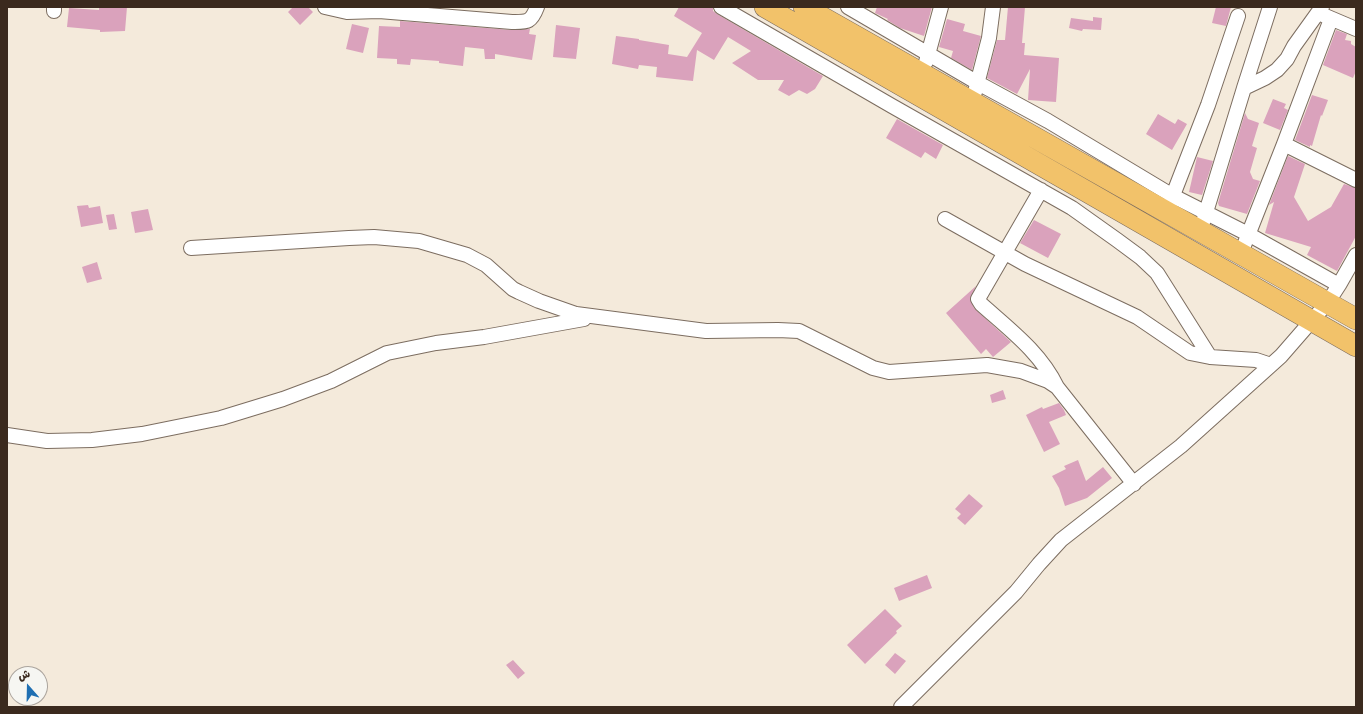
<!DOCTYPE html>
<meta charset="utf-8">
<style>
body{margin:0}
#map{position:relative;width:1363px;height:714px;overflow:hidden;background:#f4eadb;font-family:"Architects Daughter","Playpen Sans Arabic",sans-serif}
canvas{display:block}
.frame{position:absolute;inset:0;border:8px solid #3b2a1e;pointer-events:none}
.north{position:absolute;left:8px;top:666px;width:40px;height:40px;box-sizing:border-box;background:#f6f6f2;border:1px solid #aba49d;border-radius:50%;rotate:340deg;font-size:11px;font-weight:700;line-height:16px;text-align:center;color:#3b2a1e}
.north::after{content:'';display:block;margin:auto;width:14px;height:18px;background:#1f6fb2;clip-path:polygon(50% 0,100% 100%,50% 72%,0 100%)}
</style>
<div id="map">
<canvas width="1363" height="714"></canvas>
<div class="frame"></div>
<div class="north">ش</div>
</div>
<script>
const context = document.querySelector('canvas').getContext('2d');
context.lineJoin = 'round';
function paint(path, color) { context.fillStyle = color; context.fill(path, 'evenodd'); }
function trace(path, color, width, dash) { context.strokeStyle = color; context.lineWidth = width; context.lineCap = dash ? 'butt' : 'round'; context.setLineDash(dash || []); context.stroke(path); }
paint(new Path2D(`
 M99 7H127L125 31 100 32V30L67 27 69 8 99 10Z
 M293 7H308L313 12 300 25 288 12Z
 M679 7H713V11L717 14 823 76 815 89 807 94 799 90 789 96 778 90 784 80H758L732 63 751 51 728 37 714 60 697 50 693 81 656 77 657 67 639 65 638 69 612 64 616 36 639 39V40L669 45 668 54 687 57 702 33 674 16Z
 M877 7H932L924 36 900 28 887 20 888 19 875 13Z
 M1008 7H1025L1022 43H1025L1024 55 1059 58 1056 102 1028 100 1030 69 1017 94 987 78 997 40H1005Z
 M1216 7H1231L1226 26 1212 23Z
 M1093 17 1102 18 1101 30 1083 29 1082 31 1069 28 1071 18 1093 21Z
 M947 19 965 24 963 31 981 36 972 70 951 58 953 51 939 47Z
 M400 21 511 30 530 29 529 34 536 35 532 60 495 54V59H485L484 49 465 47 463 66 439 63V61L411 59 410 65 397 64V59L377 58 379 26 400 27Z
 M352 24 369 28 363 53 346 49Z
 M556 25 580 28 576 59 553 57Z
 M1336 30 1347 34 1345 40 1351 41V44L1356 47V71L1353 78 1323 65Z
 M1312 95 1328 100 1322 116 1321 115 1312 146 1310 145V147L1295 140Z
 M1273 99 1286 104 1284 108 1288 110 1280 130 1263 123Z
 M1245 113 1248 119 1259 123 1252 146 1257 148 1250 172 1253 179 1260 181 1247 214 1219 206 1218 203Z
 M1158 114 1175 124 1178 119 1187 124 1172 150 1146 134Z
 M897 119 943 145 936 159 925 152 921 158 886 138Z
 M1288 156 1305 164 1294 197 1308 221 1331 207 1344 184 1356 188V236L1337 271 1307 255 1311 247 1265 233 1274 202 1269 205Z
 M1197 157 1213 161 1202 195 1189 192Z
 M88 205 89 208 100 206 103 223 81 227 77 206Z
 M148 209 153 230 135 233 131 212Z
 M114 214 117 229 109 230 106 215Z
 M1034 220 1061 234 1048 258 1020 243Z
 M97 262 102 279 87 283 82 267Z
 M976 286 970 299 974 308 1011 342 993 357 986 349 981 354 946 313Z
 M1003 390 1006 399 992 403 990 395Z
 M1059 403 1064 410 1066 415 1049 422 1060 444 1044 452 1026 415 1042 407 1043 409Z
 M1078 460 1086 481 1103 467 1112 478 1087 498 1065 506 1059 488 1052 476 1066 469 1064 466Z
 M969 494 983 506 965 525 957 518 961 514 955 509Z
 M927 575 932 588 899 601 894 588Z
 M885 609 902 626 896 631 897 633 865 664 847 645Z
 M895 653 906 661 895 674 885 665Z
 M513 660 525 673 518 679 506 665Z`), '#daa2bc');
const minor = new Path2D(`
 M325 7 347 12 379 11 512 22C527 22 531 23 537 7
 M721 7 892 106 1072 208 1117 240 1140 257 1157 273 1210 357
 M848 7 978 83 1048 121 1173 196 1248 234 1339 285
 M54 11V7
 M1323 15 1356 29
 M926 62 941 7
 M1244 88 1270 7
 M975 92 989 38 993 7
 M1284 144 1356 180
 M1041 190 978 299 981 304C1010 330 1040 352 1057 387
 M1170 203 1208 105 1238 16
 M945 219 1025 264 1137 317 1190 353 1210 357 1256 360 1271 365
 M1203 222 1244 88 1265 78 1277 70 1287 59 1294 46 1322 7
 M191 248 349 238 374 237 419 241 467 255 486 265 513 289 519 292 539 301 576 314 706 331 778 330 799 331 873 368 889 372 987 365 1021 371 1048 381 1057 387 1134 484
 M1241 253 1284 144 1331 19
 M7 435 47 441 92 440 142 434 221 418 283 399 331 381 387 353 436 343 484 337 584 319
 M901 707 1016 592 1039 564 1061 540 1181 446 1281 356 1328 302 1339 285 1356 255`);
const highway = new Path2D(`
 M765 7 1356 346
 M804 7 1356 319`);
trace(minor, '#7c6d60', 16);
trace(highway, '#7c6d60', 22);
trace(minor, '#fff', 14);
trace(highway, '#f2c26a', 21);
</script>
